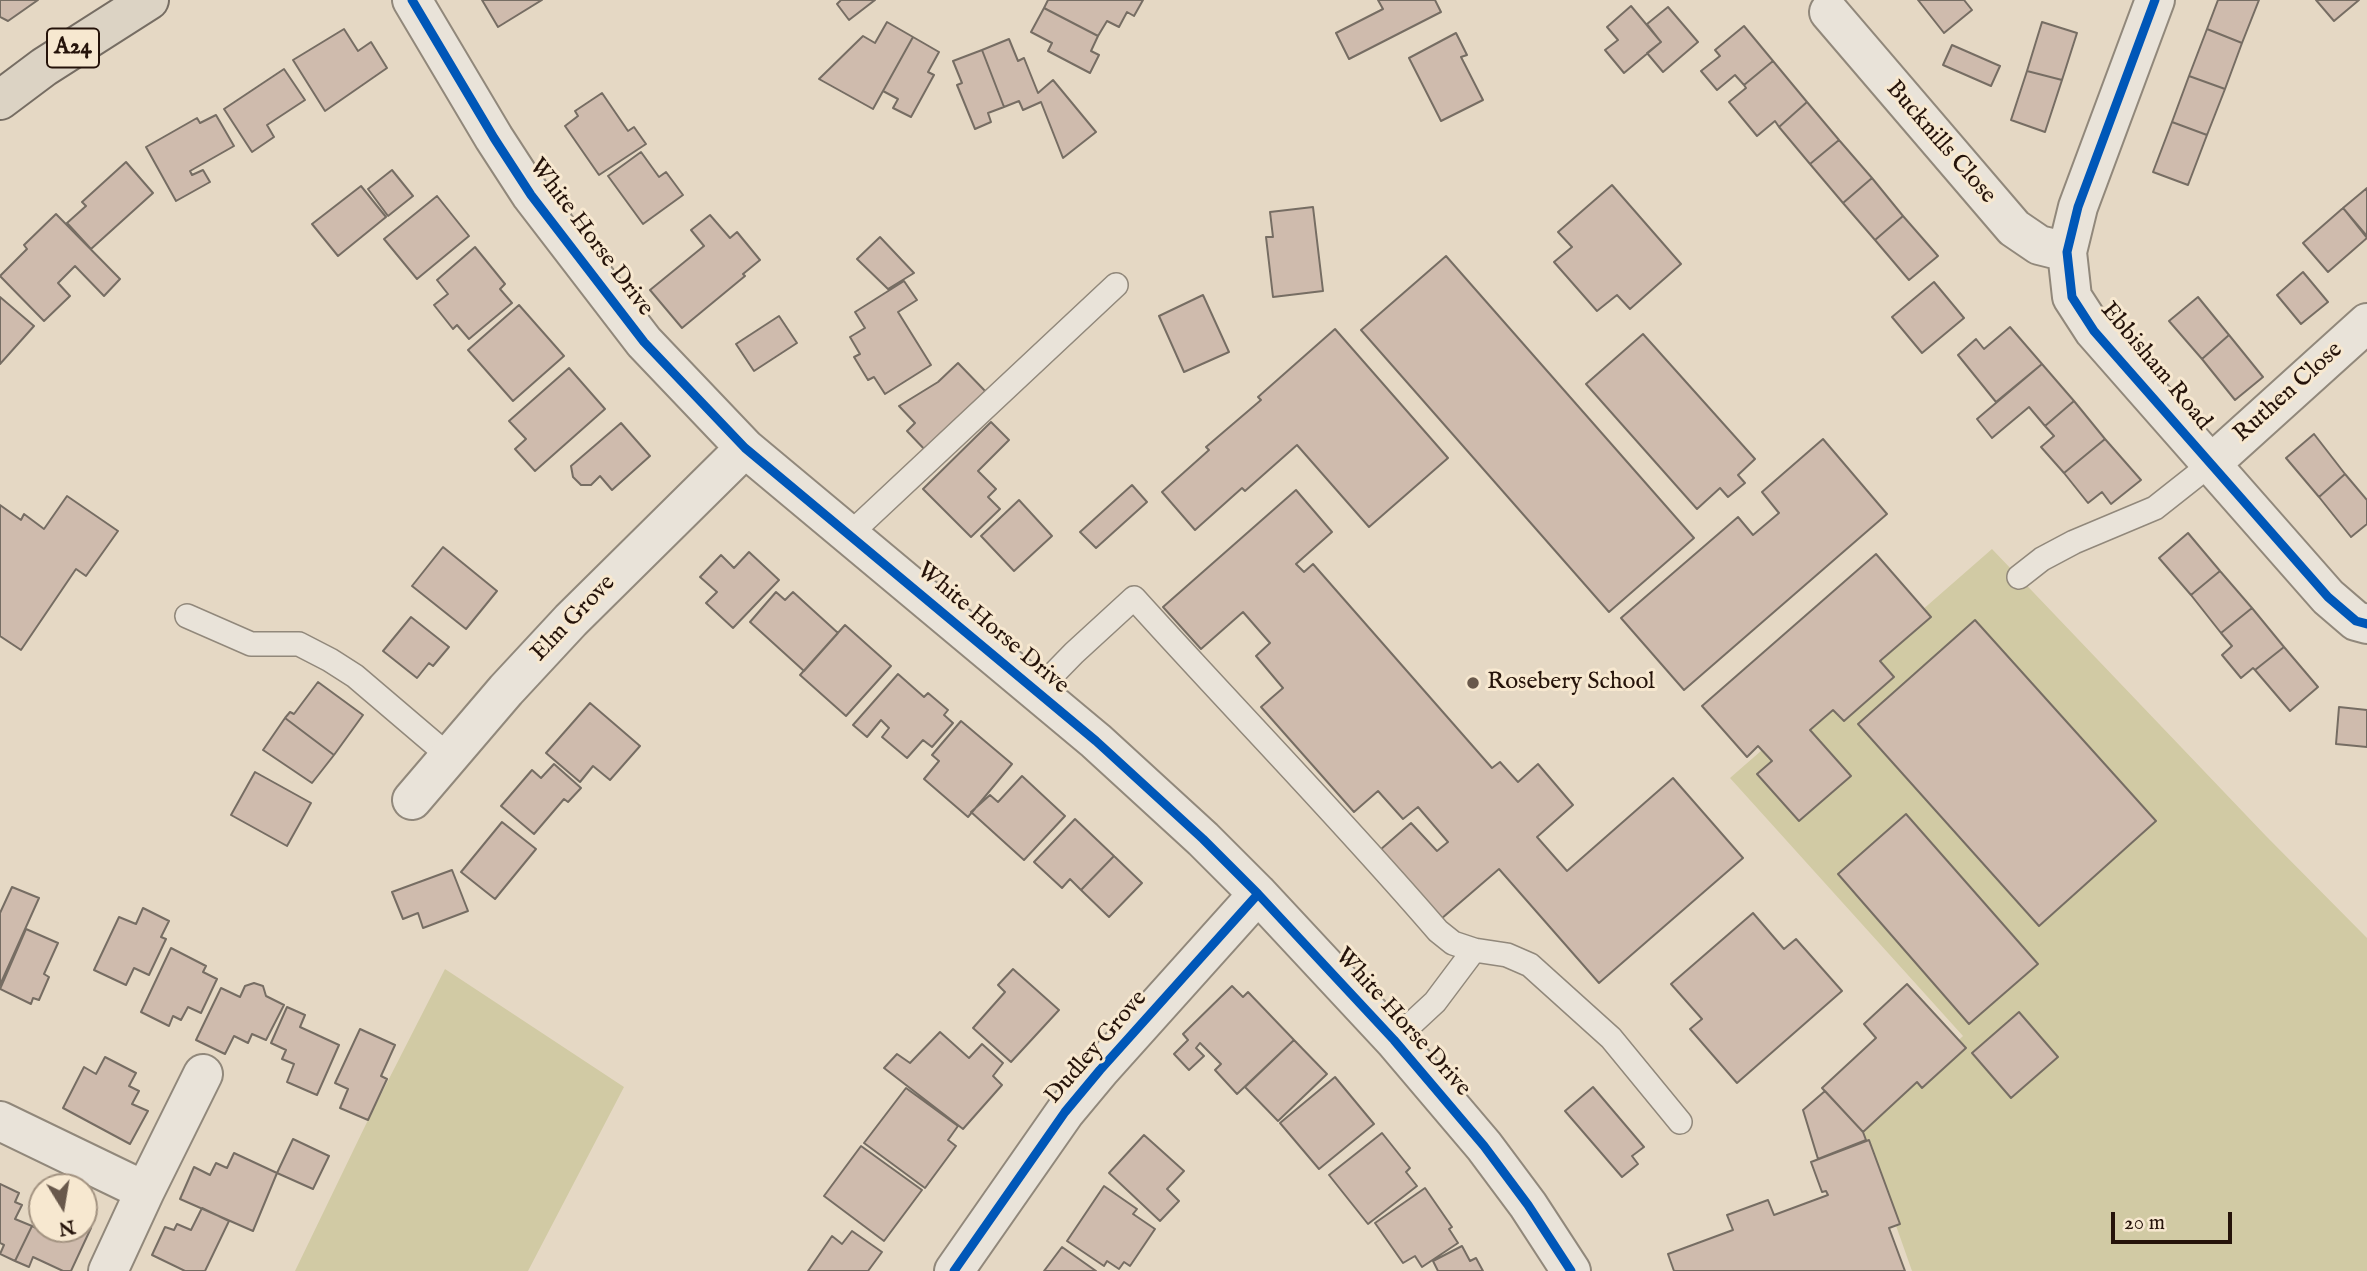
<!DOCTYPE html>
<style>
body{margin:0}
#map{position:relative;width:2367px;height:1271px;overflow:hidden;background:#e5d8c4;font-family:"IM FELL English",serif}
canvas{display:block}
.north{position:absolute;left:28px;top:1173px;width:70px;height:70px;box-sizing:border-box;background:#f7e8d0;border:2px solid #a39381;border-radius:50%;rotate:169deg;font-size:19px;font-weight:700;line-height:28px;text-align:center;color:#25130a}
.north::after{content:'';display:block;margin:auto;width:24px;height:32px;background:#68584b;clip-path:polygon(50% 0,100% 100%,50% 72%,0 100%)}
.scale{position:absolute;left:2111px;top:1212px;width:121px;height:32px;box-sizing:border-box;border:4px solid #25130a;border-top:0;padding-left:9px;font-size:21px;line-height:24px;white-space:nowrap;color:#25130a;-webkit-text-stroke:5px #f7e8d0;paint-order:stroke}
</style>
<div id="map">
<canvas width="2367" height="1271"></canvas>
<div class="north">N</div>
<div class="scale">20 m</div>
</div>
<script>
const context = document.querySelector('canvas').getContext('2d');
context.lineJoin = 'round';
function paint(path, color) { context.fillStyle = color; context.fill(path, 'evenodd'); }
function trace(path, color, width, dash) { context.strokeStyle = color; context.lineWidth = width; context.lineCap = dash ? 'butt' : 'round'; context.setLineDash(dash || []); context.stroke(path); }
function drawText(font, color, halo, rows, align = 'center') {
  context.font = font + ' "IM FELL English",serif'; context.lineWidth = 6; context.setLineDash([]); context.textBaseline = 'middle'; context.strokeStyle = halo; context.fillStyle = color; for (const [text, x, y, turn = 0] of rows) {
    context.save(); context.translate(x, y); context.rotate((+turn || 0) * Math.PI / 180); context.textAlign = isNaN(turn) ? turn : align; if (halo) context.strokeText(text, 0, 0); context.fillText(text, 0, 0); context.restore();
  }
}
paint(new Path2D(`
 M1992 549 2266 836 2367 938V1271H1912L1863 1132 1963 1036 1730 778Z
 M445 969 624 1087 528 1271H295L368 1120Z`), '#d1caa4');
const building = new Path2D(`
 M0 0H38L8 21 0 17Z
 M482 0H542L498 27Z
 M841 0H875L849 20 837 4Z
 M1048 0H1143L1134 16 1127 12 1119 27 1107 21 1098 36 1044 8Z
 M1378 0H1435L1441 12 1349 59 1336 33 1383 9Z
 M1918 0H1964L1972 10 1944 33Z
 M2218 0H2259L2242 43 2207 29Z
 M2316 0H2359L2334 21Z
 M1631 6 1661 42 1624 73 1605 50 1618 40 1607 27Z
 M1668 7 1698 42 1663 72 1647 53 1661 42 1647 24Z
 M1044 8 1098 36 1091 51 1099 55 1090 73 1048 51 1052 43 1031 32Z
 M887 22 913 37 873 109 819 79 863 36 875 43Z
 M2042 22 2077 33 2062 80 2027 71Z
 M1744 26 1773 61 1744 85 1735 75 1717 90 1701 71 1720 56 1715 50Z
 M344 29 358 51 371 42 387 68 325 111 293 60Z
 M2207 29 2242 43 2225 89 2189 76Z
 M1456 33 1467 55 1461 57 1483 100 1441 121 1409 58Z
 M913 37 939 52 928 72 934 75 911 117 893 108 898 99 883 91Z
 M1009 39 1018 61 1024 58 1038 93 1053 80 1096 132 1063 158 1041 102 1023 110 1019 101 1004 107 982 50Z
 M1952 45 2000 66 1991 86 1943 65Z
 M982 50 1004 107 988 113 991 122 975 129 957 85 962 83 953 61Z
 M1773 61 1807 102 1779 127 1775 121 1757 136 1729 102 1746 88 1744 85Z
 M284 69 305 100 267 125 274 137 252 152 224 109Z
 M2027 71 2062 80 2045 132 2011 120Z
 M2189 76 2225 89 2207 135 2172 122Z
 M602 93 628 131 634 127 646 144 599 175 565 126 578 116 575 111Z
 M1807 102 1839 140 1810 164 1779 127Z
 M216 115 234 146 190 171 192 175 203 170 210 182 176 201 146 147 197 118 200 123Z
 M2172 122 2207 135 2188 185 2153 172Z
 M1839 140 1872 178 1843 203 1810 164Z
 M641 152 659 177 666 172 683 195 643 224 608 176Z
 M126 162 153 193 91 249 67 223 86 206 82 202Z
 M392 170 413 196 388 216 368 189Z
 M1872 178 1903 216 1875 240 1843 203Z
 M1612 185 1681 264 1630 309 1617 295 1597 311 1554 262 1572 247 1558 232Z
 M361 186 386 217 338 256 312 224Z
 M2367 188V236L2343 208Z
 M437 196 469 236 417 279 384 239Z
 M1313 207 1323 291 1273 297 1266 237H1273L1270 212Z
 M2343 208 2367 238 2328 272 2303 243Z
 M56 214 120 279 104 296 75 266 58 283 70 296 44 321 0 276 27 249 24 245Z
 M710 215 730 238 737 232 760 260 743 274 745 276 682 328 650 290 704 246 691 230Z
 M1903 216 1938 256 1909 280 1875 240Z
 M880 237 914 273 888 289 857 259Z
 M475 247 505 284 500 289 512 303 469 339 457 325 453 329 434 305 448 294 437 280Z
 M1446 256 1694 538 1609 612 1361 330Z
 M2303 272 2328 302 2301 324 2277 295Z
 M904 281 917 300 898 312 931 365 885 394 874 377 868 380 854 357 860 354 850 337 865 328 855 312Z
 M1934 282 1964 318 1922 353 1892 317Z
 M1203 295 1229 352 1184 372 1159 316Z
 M0 297 34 326 0 364Z
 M2198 297 2229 335 2202 359 2169 321Z
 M519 305 564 356 513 401 468 350Z
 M779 316 797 343 754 371 736 344Z
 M2010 327 2042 364 1996 402 1958 355 1976 339 1984 349Z
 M1335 329 1448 458 1369 527 1297 445 1245 491 1242 488 1195 530 1162 492 1209 450 1206 447 1261 400 1258 397Z
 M1643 334 1755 459 1738 475 1745 483 1728 497 1720 488 1697 509 1586 384Z
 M2229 335 2263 377 2235 400 2202 359Z
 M958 363 988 394 927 452 907 431 915 423 899 406 938 382Z
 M2042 364 2074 401 2045 426 2029 407 1992 438 1977 419Z
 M569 368 605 409 535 471 515 449 526 439 509 421Z
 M2074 401 2105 439 2064 473 2041 447 2054 436 2045 426Z
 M991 422 1009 440 978 471 996 489 988 497 1000 509 971 537 923 489Z
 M621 423 650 456 612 490 600 476 591 485H581L573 477 571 466Z
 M2314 434 2345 474 2319 497 2286 458Z
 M1823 439 1887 514 1684 690 1621 618 1738 517 1753 535 1779 513 1762 492Z
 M2105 439 2141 480 2111 504 2102 492 2088 503 2064 473Z
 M2345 474 2367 500V524L2351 537 2319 497Z
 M1132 485 1147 502 1096 548 1080 532Z
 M1296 490 1332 532 1296 564 1304 572 1313 564 1492 768 1500 762 1518 782 1538 764 1573 805 1537 837 1567 871 1673 778 1743 858 1599 983 1499 869 1441 919 1380 850 1411 823 1437 851 1448 842 1418 807 1403 819 1378 791 1354 812 1261 707 1283 688 1256 656 1270 643 1243 612 1201 649 1163 607Z
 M67 496 118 531 86 576 76 569 21 650 0 636V505L21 520 24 514 44 529Z
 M1019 500 1052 536 1014 571 981 536Z
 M2188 533 2220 571 2191 595 2159 558Z
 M443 547 497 591 466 629 412 586Z
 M749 552 779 580 733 628 706 603 717 592 700 577 721 555 734 568Z
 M1876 554 1931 617 1880 661 1894 677 1844 721 1833 710 1810 730 1851 776 1799 821 1757 774 1772 761 1758 746 1747 757 1702 706Z
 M2220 571 2252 608 2221 633 2191 595Z
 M776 592 785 600 793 592 838 633 804 671 750 622Z
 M2252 608 2284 647 2255 670 2253 668 2241 678 2222 655 2232 646 2221 633Z
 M411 617 449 647 433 666 429 663 417 678 383 651Z
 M1975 620 2156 821 2039 926 1858 724Z
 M845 625 891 666 846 716 800 675Z
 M2284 647 2318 687 2290 711 2255 670Z
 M898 674 924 697 928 693 948 710 944 715 953 723 932 747 923 740 907 758 882 737 889 728 881 720 867 737 853 725Z
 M318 682 363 715 334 755 285 718 290 712 294 714Z
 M590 703 640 746 610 780 593 766 580 782 546 753Z
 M2339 707 2367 710V747L2336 744Z
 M285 718 334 755 312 783 263 750Z
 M961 721 1012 764 968 817 924 779 939 761 932 755Z
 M554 764 581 788 568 802 564 799 534 834 501 806 532 770 541 778Z
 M255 772 311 803 287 846 231 815Z
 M1022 776 1065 816 1024 860 971 812 990 795 998 802Z
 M1906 814 2038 964 1969 1024 1838 874Z
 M1075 819 1114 856 1081 890 1070 879 1062 888 1034 862Z
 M502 822 536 849 495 899 461 872Z
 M1114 856 1142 883 1109 917 1081 890Z
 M452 870 468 911 423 928 418 913 403 919 392 892Z
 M12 887 39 898 0 985V913Z
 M143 908 169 921 161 937 166 939 149 975 134 968 126 985 94 970 119 917 136 924Z
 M1753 913 1784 949 1796 939 1842 991 1737 1083 1690 1029 1702 1019 1671 984Z
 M26 929 58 943 44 974 49 977 39 1000 33 998 31 1004 0 989Z
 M171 948 206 966 203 972 217 979 201 1013 188 1007 181 1020 173 1016 169 1026 141 1012Z
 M1013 969 1059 1010 1011 1062 973 1028 1005 992 998 985Z
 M254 983 263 986 266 996 284 1005 266 1040 252 1034 248 1043 234 1036 225 1054 196 1040 221 988 240 997 245 986Z
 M1907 984 1966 1048 1922 1088 1917 1082 1863 1132 1822 1088 1876 1038 1864 1024Z
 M1232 986 1243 997 1248 992 1294 1040 1237 1094 1215 1070 1221 1064 1200 1043 1196 1048 1204 1056 1189 1070 1174 1054 1188 1040 1183 1034Z
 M287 1007 305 1015 300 1027 339 1045 317 1095 287 1082 294 1064 282 1059 286 1050 271 1043Z
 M2019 1012 2058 1057 2011 1098 1972 1053Z
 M360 1029 395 1045 381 1076 387 1079 368 1120 340 1108 348 1089 335 1083Z
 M940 1032 969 1058 982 1044 1003 1063 993 1076 1002 1085 963 1129 884 1068 897 1054 910 1063Z
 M1294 1040 1327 1074 1278 1121 1245 1087Z
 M105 1057 136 1073 129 1086 139 1091 132 1104 148 1111 130 1144 63 1108 84 1067 96 1074Z
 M1335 1077 1374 1124 1319 1169 1280 1123Z
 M1593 1087 1644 1147 1632 1156 1638 1164 1622 1177 1565 1111Z
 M906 1088 958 1126 948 1140 956 1146 925 1188 864 1143Z
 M1825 1091 1863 1132 1866 1140 1818 1159 1803 1110Z
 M1382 1133 1410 1168 1406 1172 1417 1186 1368 1224 1329 1175Z
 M1144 1135 1184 1171 1167 1189 1179 1201 1160 1221 1109 1173Z
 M293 1139 329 1156 313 1189 277 1173Z
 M1869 1140 1900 1224 1889 1228 1905 1271H1674L1668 1254 1733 1230 1727 1215 1768 1200 1774 1215 1828 1195 1826 1191 1822 1192 1811 1162Z
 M861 1146 922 1190 884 1241 824 1196Z
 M234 1153 277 1173 253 1231 180 1199 194 1167 210 1175 216 1163 227 1168Z
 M0 1184 19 1193 15 1202 22 1205 15 1219 32 1226 15 1261 0 1254 4 1245 0 1243Z
 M1104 1186 1137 1209 1133 1214 1155 1229 1130 1266 1124 1262 1119 1269 1107 1261 1104 1266 1067 1241Z
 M1425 1188 1452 1227 1449 1229 1458 1243 1422 1267 1415 1256 1403 1263 1375 1223Z
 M202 1208 229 1221 205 1271H185L152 1255 165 1227 174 1230 177 1224 191 1230Z
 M84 1225 91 1228 71 1271H63L33 1257 29 1267 15 1261 32 1226 47 1233 49 1229H84Z
 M852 1231 882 1252 868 1271H808L832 1236 842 1244Z
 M1462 1246 1470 1261 1476 1258 1483 1271H1438L1433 1261Z
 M1062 1247 1096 1271H1044Z`);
paint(building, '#cfbbad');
trace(building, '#766d63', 2);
const service = new Path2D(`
 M850 534 1116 285
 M2019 577 2042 559 2074 542 2155 508 2212 463
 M187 616 251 644H299L330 660 355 676 450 757
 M1036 692 1074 653 1134 598C1235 710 1340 817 1438 931L1453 943 1474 950 1507 955 1530 965 1611 1038 1680 1122
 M1394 1040 1435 1002 1474 950`);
const minor = new Path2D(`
 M412 0 494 138 531 195 644 342 745 448 1096 741 1203 839 1258 894 1394 1040 1484 1146 1528 1205 1571 1271
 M2155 0 2078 207 2067 252 2072 297 2094 331 2328 597 2356 621 2367 624
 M1829 12 2014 228 2039 245 2067 252
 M2212 463 2367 323
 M412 800 506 690 571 620 745 448
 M0 1121 145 1191
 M108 1271 145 1191 203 1074
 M954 1271 1065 1112 1100 1070 1258 894`);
const trunk = new Path2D(`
 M0 100 44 67 149 0`);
trace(service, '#91887b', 26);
trace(minor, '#91887b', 42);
trace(trunk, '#766d63', 42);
trace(service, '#e9e3d9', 23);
trace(minor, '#e9e3d9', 38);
trace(trunk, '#dcd3c4', 38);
trace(new Path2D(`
 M412 0 494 138 531 195 644 342 745 448 1096 741 1203 839 1258 894 1394 1040 1484 1146 1528 1205 1571 1271
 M2155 0 2078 207 2067 252 2072 297 2094 331 2328 597 2356 621 2367 624
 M954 1271 1065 1112 1100 1070 1258 894`), '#0057b8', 9);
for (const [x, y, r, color] of [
 [1473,683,7,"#68584b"]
]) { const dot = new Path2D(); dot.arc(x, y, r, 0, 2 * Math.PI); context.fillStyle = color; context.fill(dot); trace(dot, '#f7e8d0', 2.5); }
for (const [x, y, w] of [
 [73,48,52]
]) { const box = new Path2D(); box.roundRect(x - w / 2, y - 19.5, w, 39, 5); context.fillStyle = '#f7e8d0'; context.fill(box); trace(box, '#25130a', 2); }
drawText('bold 23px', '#25130a', null, [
 ["A24",73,48]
]);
drawText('24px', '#25130a', '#f7e8d0', [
 ["Bucknills Close",1940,143,49],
 ["White Horse Drive",590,238,53],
 ["Ebbisham Road",2155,367,50],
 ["Ruthen Close",2289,393,-42],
 ["Elm Grove",574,619,-46],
 ["White Horse Drive",992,629,40],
 ["White Horse Drive",1402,1023,48],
 ["Dudley Grove",1097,1048,-49]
]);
drawText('24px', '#25130a', '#f7e8d0', [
 ["Rosebery School",1487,683]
], 'left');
</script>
